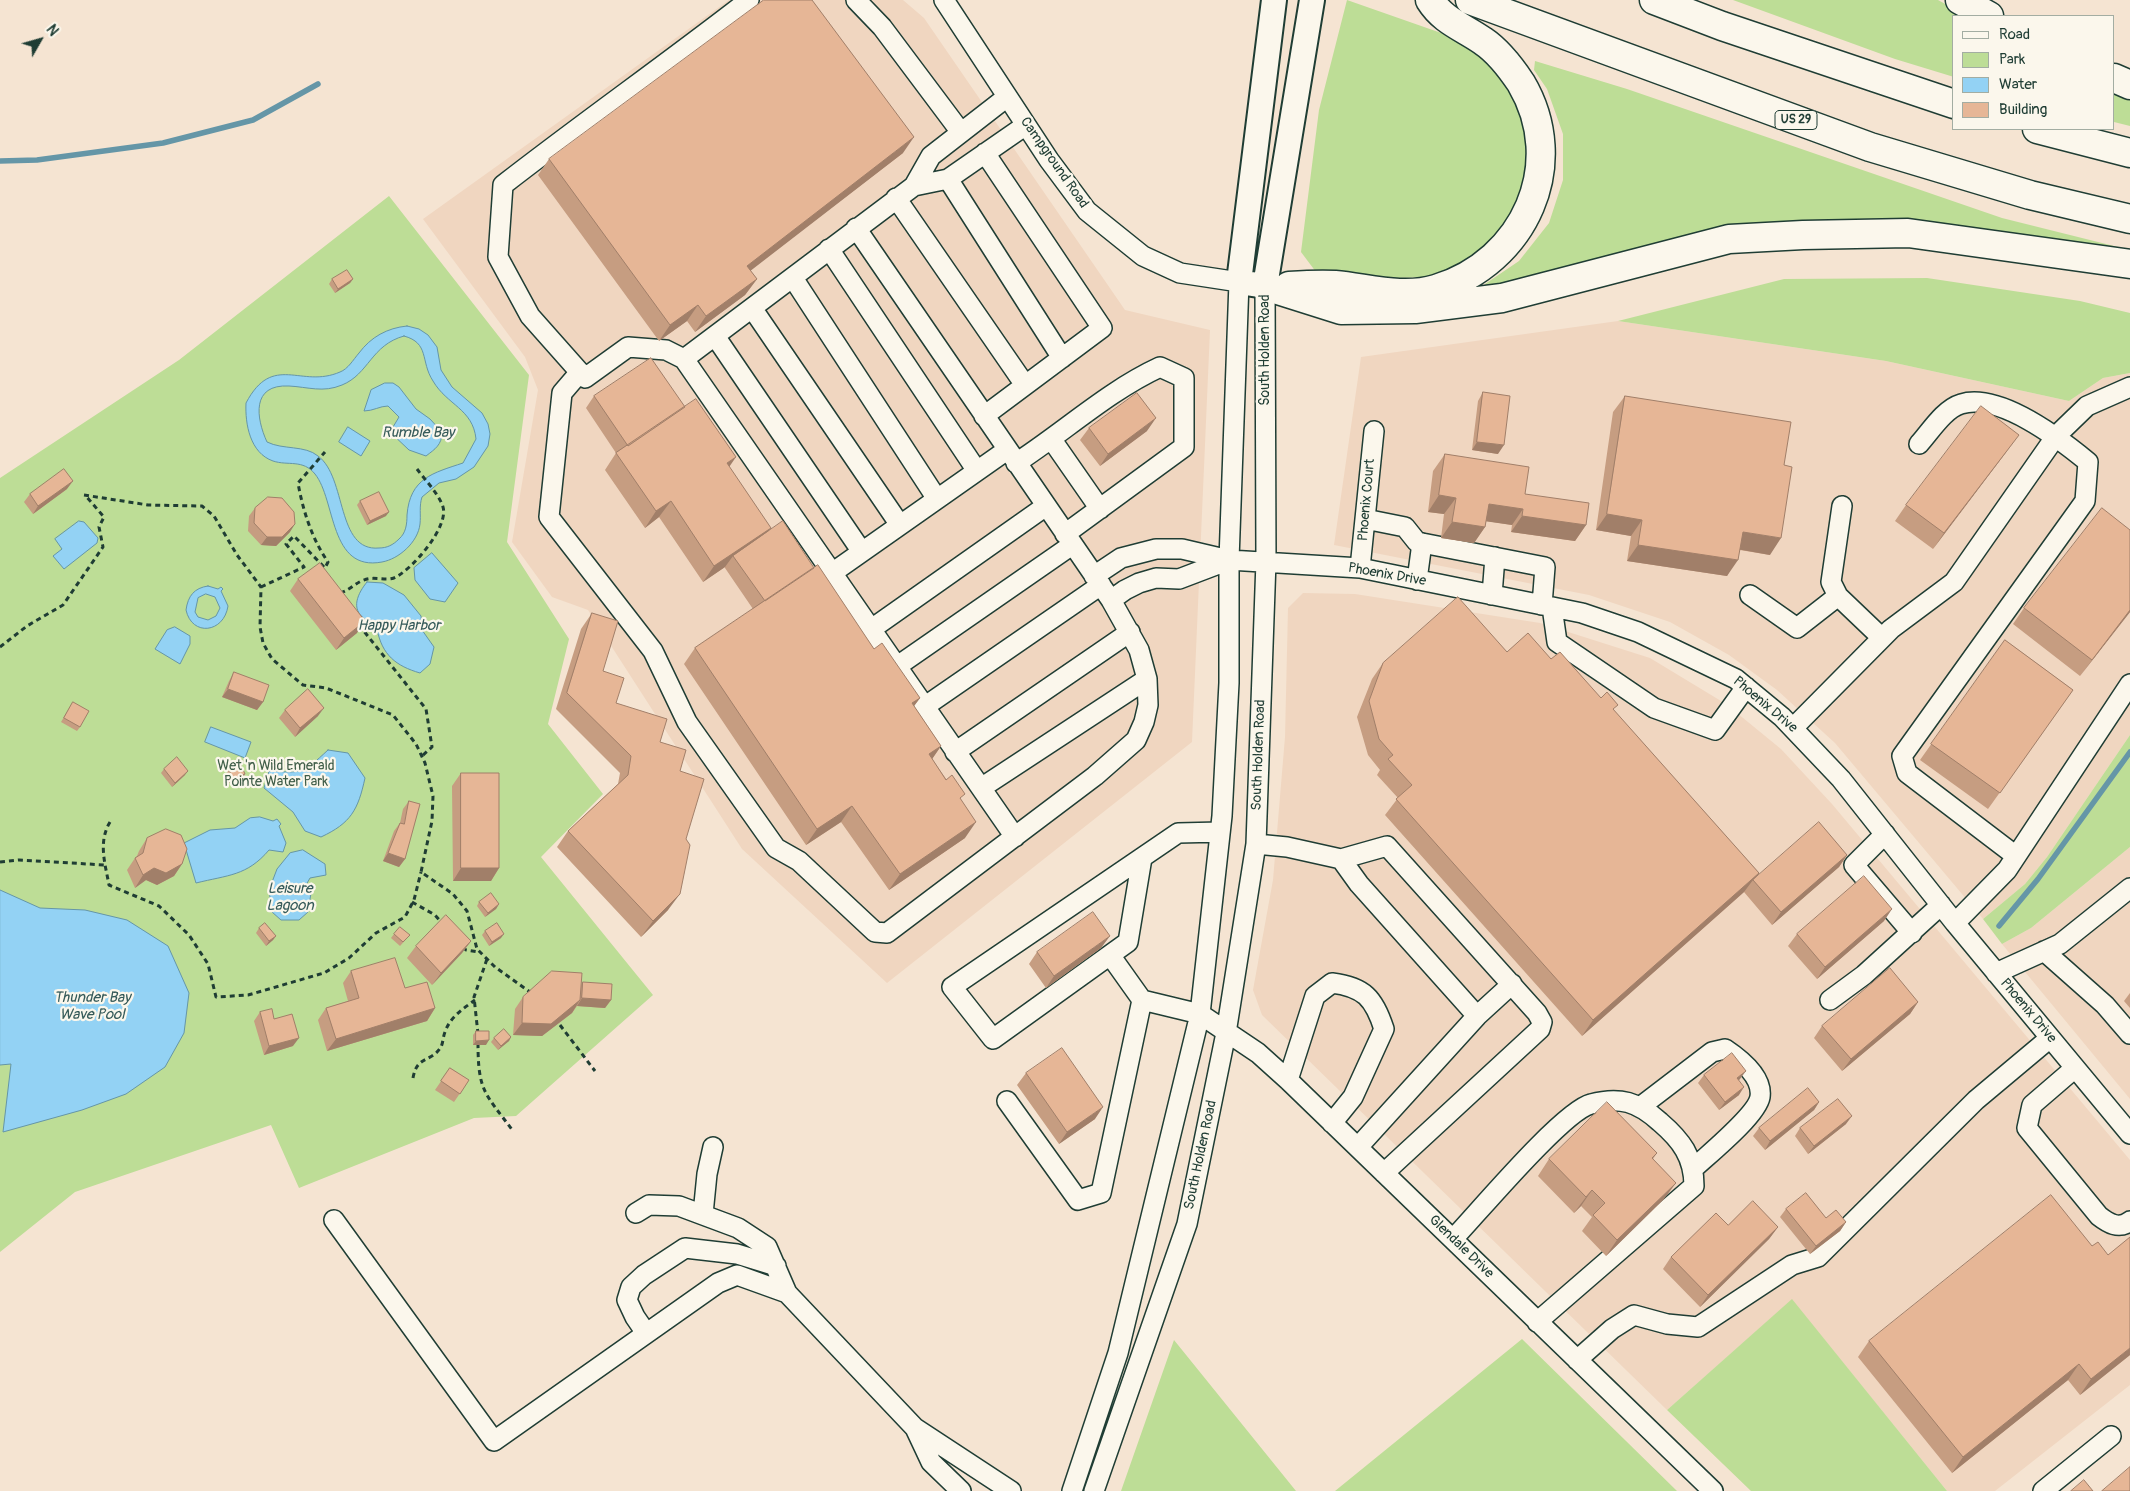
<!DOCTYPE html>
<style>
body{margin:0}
#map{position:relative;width:2130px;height:1491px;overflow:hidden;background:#f5e4d2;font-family:Pangolin,sans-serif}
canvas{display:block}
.legend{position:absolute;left:1952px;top:15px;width:162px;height:115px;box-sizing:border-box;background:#fbf7ec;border:1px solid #a3ada2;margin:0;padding:6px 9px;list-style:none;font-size:15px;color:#1f3d34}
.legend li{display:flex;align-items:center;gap:10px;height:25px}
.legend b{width:25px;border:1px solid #a3ada2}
.north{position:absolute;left:15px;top:15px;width:50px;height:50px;-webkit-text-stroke:4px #fbf7ec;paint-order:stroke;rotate:52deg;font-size:14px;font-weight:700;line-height:20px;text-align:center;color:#1f3d34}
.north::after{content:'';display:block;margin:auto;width:18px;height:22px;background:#1f3d34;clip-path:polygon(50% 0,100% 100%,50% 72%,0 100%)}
</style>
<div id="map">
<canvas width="2130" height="1491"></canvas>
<ul class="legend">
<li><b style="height:6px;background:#fbf7ec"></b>Road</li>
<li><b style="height:14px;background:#bddd96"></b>Park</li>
<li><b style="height:14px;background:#93d2f4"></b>Water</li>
<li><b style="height:14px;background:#e6b696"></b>Building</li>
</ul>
<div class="north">N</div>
</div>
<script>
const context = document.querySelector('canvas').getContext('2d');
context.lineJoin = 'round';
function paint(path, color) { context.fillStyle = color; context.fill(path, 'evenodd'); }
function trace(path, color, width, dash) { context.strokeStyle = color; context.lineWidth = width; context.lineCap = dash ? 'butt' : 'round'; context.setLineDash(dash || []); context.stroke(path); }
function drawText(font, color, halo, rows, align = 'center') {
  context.font = font + ' Pangolin,sans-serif'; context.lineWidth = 4.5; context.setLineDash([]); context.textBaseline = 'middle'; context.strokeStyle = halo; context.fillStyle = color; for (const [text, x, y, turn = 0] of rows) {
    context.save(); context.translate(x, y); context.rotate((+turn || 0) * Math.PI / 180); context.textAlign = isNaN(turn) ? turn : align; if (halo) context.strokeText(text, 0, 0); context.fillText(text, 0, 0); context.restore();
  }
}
paint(new Path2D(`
 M729 0H903L924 18 1125 310 1210 330 1192 742 887 983 742 849 588 610 552 597 512 542 538 390 525 357 423 219Z
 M1618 321 1886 361 2069 401 2103 378 2130 373V735L2047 857 2025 884 1983 919 1835 743 1777 690 1729 655 1670 622 1589 595 1334 545 1361 357Z
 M1303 593 1355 594 1540 623 1650 658 1726 704 1781 749 1832 804 2130 1160V1385L1995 1491H1947L1792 1300 1667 1410 1262 1015 1253 990 1273 880 1285 737 1288 608Z
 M2130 847V1099L2002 944 2031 928Z`), '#f0d6c0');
paint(new Path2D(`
 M1347 0 1464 41 1494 67 1522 111 1530 156 1524 199 1501 236 1469 262 1431 277 1394 278 1316 272 1301 252 1319 110Z
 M1733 0H1938L1967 16H1954V77L1895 59Z
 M1535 61 1627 89 2002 218 2130 250V255L1883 221 1487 291 1485 284 1519 261 1549 223 1563 180V134L1547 89 1534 70Z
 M2114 92 2130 98V126L2114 122Z
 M389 196 529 375 507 542 569 639 548 724 603 794 541 857 653 995 516 1116 474 1118 299 1188 271 1125 75 1192 0 1252V478L179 360Z
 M1927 278 2080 301 2130 313V373L2103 378 2069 401 1886 361 1618 321 1784 279Z
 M2130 735V847L2031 928 2002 944 1983 919 2025 884 2047 857Z
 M1792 1299 1947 1491H1751L1667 1410Z
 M1522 1339 1677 1491H1335Z
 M1174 1340 1296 1491H1121Z`), '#bddd96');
const water = new Path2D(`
 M407 326 419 329 428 335 437 347 441 370 452 387 482 413 488 424 490 434 488 446 474 467 456 479 439 483 422 497C419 506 421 515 420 524 418 542 399 559 382 562 329 572 336 500 315 474 303 459 288 466 273 461 250 453 245 424 246 403 273 352 301 389 340 372 348 369 353 360 359 353 371 337 387 328 407 326ZM404 336C430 343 420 361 433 381 447 405 473 409 476 439L463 463C433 473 410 478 407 515 407 524 406 533 399 539 393 545 387 548 379 548 336 552 347 477 318 456 305 445 283 450 267 442 256 418 251 384 289 386 308 387 323 393 342 385 369 374 371 345 404 336Z
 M385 383H393L399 387 416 409 430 419 442 432C442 445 435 449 426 456L409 450 390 432 399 417 388 406C380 406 373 411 364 411L371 390Z
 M348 427 370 441 361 456 339 442Z
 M79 521 84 522 98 538 97 543 64 569 53 556 62 549 55 539Z
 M432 553 458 583 445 602 430 599 415 580 414 568Z
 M367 582 383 583 404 595 421 616 422 630 434 647 430 664 420 673C396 666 382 655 377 629 373 624 370 623 365 619 350 609 358 593 367 582Z
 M208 586 218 589 221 587 223 589 221 591 228 606C224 633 192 637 186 610 188 596 194 588 208 586ZM206 594 215 597 220 608 216 616 208 620 198 617 195 612 198 598Z
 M175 627 190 636V644L180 664 155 649 167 630Z
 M211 727 251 742 245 758 205 742Z
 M328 750 348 753 365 778C358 810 351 823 321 837L305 831 293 812 264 788 269 771C303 773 302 774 328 750Z
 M260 817 273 821 277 819 281 824 279 826 286 843 283 852 269 850C247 876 228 875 196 883L184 843 210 830 235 828 250 818Z
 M303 850 325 864 326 875 310 878 306 885 311 893 308 912 299 920H281L272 912 269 890 277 869 290 853Z
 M0 890 40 908 85 910 127 920 168 946 189 993 184 1033 165 1067 126 1094 82 1110 3 1132 11 1064 0 1065Z`);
paint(water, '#93d2f4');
trace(water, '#6596a7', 1);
trace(new Path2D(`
 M0 161 37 160 163 143 253 120 318 84
 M1999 926 2038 879 2130 752`), '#6596a7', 5.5);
const minor = new Path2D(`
 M749 0C668 63 584 122 503 185L498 257 530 316 585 378 628 347 666 350 684 359 1015 837
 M856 0 882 27 960 131
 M944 0 1049 160 1087 211 1143 256 1180 273 1239 282 1229 560V683L1222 816 1200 1014 1118 1353 1072 1491
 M948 179 1062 358
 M914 186 948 179 1026 125
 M896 198 1025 385
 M829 249 977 471
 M793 278 937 499
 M752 308 900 525
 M715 336 862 552
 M684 359 914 186 931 156 1007 97
 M580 372 562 393 549 517 653 651 687 722 776 848 799 861 875 932 887 933 1095 776 1136 740 1144 722 1148 705 1147 679 1139 650 1111 600 856 228
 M984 416 1102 328 985 153
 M1052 440 1100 509
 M1919 444C1930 432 1944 409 1961 404 1999 392 2060 439 2088 462L2085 501 1902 756 1907 773 2016 856
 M1016 463C1064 432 1108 391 1160 367L1184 378V447L1065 534
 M1365 519 1405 527 1417 542 1545 567 1542 605
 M1360 568 1374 431
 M832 573 1007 450
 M1094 576 1121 558 1156 549H1182L1229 560 1360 568 1582 613 1638 632 1736 679 1782 717 1841 779 1955 923 2130 1134
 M1417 580 1422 543
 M1492 595 1495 557
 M1750 595 1797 628 1838 596 1882 638
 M1838 596 1831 582 1842 506
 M1111 600 1125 590 1139 583 1156 578 1179 579 1229 560
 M1552 607 1557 642 1654 708 1715 730 1746 687
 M870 630 1046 506
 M896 667 1072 545
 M924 707 1101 585
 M1793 728 1891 629 1954 582 2056 436 2087 406 2130 387
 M955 752 1130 632
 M981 788 1147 679
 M1885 834 1854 865 1912 933
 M1256 844 1287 847 1341 859 1387 846 1537 1013 1542 1022 1540 1029 1384 1173
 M1142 858 1128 942 993 1039 952 987 1178 833 1220 832
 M1341 859 1359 884 1477 1016
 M1955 923 2007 870 2130 684
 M2044 951 2105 1005 2130 1034
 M1110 955 1142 1000
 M1996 973 2060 944 2130 888
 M1830 1000 1864 975 1941 905
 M2075 1068 2032 1105 2027 1128 2099 1216C2108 1223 2119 1230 2130 1221
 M1288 1080 1315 996 1332 983C1364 987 1374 998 1384 1029L1353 1097 1332 1123
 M1007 1101 1078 1200 1101 1193 1142 1000 1200 1014 1258 1053 1288 1080 1713 1491
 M1640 1107 1712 1052 1725 1049C1740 1059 1763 1077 1760 1097 1757 1115 1709 1154 1694 1168
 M1358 1147 1477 1016 1512 984
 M636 1213 649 1205 679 1206 738 1228 767 1247 787 1293 915 1428 1011 1491
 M703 1214 707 1174 713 1147
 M334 1220 494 1441 718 1283 737 1275 787 1293
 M1453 1239C1477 1214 1563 1111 1591 1104 1620 1096 1638 1102 1660 1122 1681 1140 1694 1157 1694 1186L1537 1322
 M646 1333 635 1317 627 1300 631 1287 644 1275 685 1248 737 1254 776 1266
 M1577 1360 1612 1329 1634 1315 1667 1324 1698 1327 1792 1265 1818 1257 1976 1100 2050 1038
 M915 1428 931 1462 961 1491
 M1094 1491 1187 1224 1226 1033 1256 844 1266 561 1265 286
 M2043 1491 2111 1436`);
const major = new Path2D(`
 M1274 0 1239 282 1265 286 1312 0`);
const highway = new Path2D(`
 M1470 0 1870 147 2030 195 2130 219
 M1654 0 1722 26 1954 104
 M1960 0 1989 16
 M2114 78 2130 85
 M2037 129 2130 153
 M1265 286 1341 310 1415 309 1502 298 1729 239 1803 235 1908 233 2130 264
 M1289 286C1304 285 1320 284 1335 285 1368 288 1403 299 1436 289 1525 262 1569 164 1521 83 1511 68 1498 51 1483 41 1463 27 1443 21 1430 0`);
trace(minor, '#1f3d34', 22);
trace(major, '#1f3d34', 28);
trace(highway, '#1f3d34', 31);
trace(new Path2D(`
 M84 495 148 505 202 506 214 516 237 555 261 587 260 627 263 643 272 659 303 685 326 688 393 715 416 744 425 763 433 796 432 821 421 872 453 894 467 911 477 949 495 967 530 992
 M261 587 304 567 286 544 294 536 325 568 328 562C312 539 303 511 298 483L325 452
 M340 593C352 589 355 583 364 580 373 576 385 581 394 578 412 570 449 527 443 507 439 494 425 480 417 469
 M359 625 426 709 432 747 422 756
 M0 647 27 626 63 605 103 547 99 527 104 517 85 495
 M110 822C98 842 105 863 109 885L159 906 189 935 208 964 216 997 248 995 324 973 349 958 376 933 405 917 414 900 421 872
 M0 862 19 860 105 865
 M412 902 435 915 442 923
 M463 947 466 950 479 952
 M560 1025 595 1071
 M478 1034 474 997 487 959
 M478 1043C478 1092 485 1093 513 1131
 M413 1078C417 1055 431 1063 441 1047 443 1043 443 1037 445 1032 450 1017 463 1009 475 1000`), '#1f3d34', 3, [5, 4]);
trace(minor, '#fbf7ec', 19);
trace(major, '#fbf7ec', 24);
trace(highway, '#fbf7ec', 28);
paint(new Path2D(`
 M903 153 750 270 757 279 745 295 695 332 687 321 659 341 538 175 549 159Z
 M332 279H353L350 283 335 293 329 284Z
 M1483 392 1498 454 1472 450 1478 401Z
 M594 396 685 407 729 467 768 531 814 568 874 649 920 698 914 706 941 746 932 759 961 800 965 838 889 890 841 822 806 845 684 664 695 648 753 609 725 568V567L703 582 659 517 645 528 605 470 616 453 586 408Z
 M1625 396 1770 555 1740 550 1727 576 1627 561 1631 536 1596 530 1613 412Z
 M1089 428 1147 431 1100 466 1080 440Z
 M2007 451 1933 549 1895 521 1906 505Z
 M1445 454 1525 494 1586 525 1575 541 1511 532 1512 525 1486 521 1485 527 1474 543 1441 538 1444 514 1428 512 1433 471Z
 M67 489 33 514 24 502 30 494Z
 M360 501 386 516 367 525 357 505Z
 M255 508 290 532 276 546 261 545 248 531 249 516Z
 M2130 530V612L2080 676 2013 624 2024 608Z
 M298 579 357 633 336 650 290 591Z
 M592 613 603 671 616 703 660 742 680 771 686 839 668 910 641 937 557 847 568 831 618 784 620 773 556 709 581 629Z
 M2005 640 2073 690 1988 809 1920 760Z
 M1507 652 1551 659 1601 698 1614 711 1759 873 1756 877 1847 855 1839 867 1772 925 1744 892 1582 1036 1385 815 1398 798 1377 775 1380 770 1368 755 1357 717 1372 679 1383 663Z
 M234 672 263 702 257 710 222 697 229 681Z
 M73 702 80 727 77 731 61 722Z
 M285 710 318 716 295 737 279 718Z
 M164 769 185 775 172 787 161 773Z
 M229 769 245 774 242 779 229 783 226 774Z
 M461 773 499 868 491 881H453L452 786Z
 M409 801 405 859 399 867 383 861 394 831 400 823 403 809Z
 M147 838 182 864 174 876 157 885 146 880 135 888 127 870 135 858 137 856 139 851Z
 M479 902 499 904 496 909 485 917 477 906Z
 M1884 921 1817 979 1788 946 1797 934Z
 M259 928 276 936 273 940 266 946 256 933Z
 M485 931 501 938 489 946 482 935Z
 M394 934 410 935 400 946 391 938Z
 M471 941 462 953 432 985 407 958 416 946Z
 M1101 948 1046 988 1029 964 1037 952Z
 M351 971 405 988 435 1008 427 1021 327 1051 318 1020 326 1008 348 1001 343 983Z
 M583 982 611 1000 605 1008 577 1006 572 1013 542 1036 513 1035 515 1009 523 997 581 985Z
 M2130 993V1008L2124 1001Z
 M1918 1002 1910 1014 1842 1071 1814 1038 1822 1026Z
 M260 1012 274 1019 293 1046 264 1055 254 1021Z
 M476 1031 486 1045H473V1035Z
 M511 1037 509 1041 498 1050 491 1042 494 1038Z
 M450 1068 469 1080 454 1102 435 1090Z
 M1026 1073 1095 1119 1059 1144 1017 1085Z
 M1704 1075 1740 1079 1739 1080V1095L1719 1110 1698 1083Z
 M1819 1102 1814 1110 1765 1150 1753 1136 1759 1128Z
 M1846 1124 1808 1154 1795 1136 1800 1128Z
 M1657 1153 1653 1159 1664 1199 1606 1256 1582 1231 1592 1217 1581 1206 1574 1213 1538 1176 1549 1159Z
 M1786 1209 1826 1218 1846 1222 1840 1231 1810 1254 1780 1217Z
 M1728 1225 1778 1227 1769 1239 1700 1307 1663 1269 1671 1257Z
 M1869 1341 2130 1355 2080 1395 2068 1380 1952 1473 1858 1357Z`), '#c69d81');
paint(new Path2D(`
 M914 137 903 153 736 282 747 266Z
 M353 279 350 283 335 293 338 289Z
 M757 279 745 295 695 332 706 316Z
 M698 305 687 321 659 341 670 325Z
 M1156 418 1147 431 1100 466 1108 454Z
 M2019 435 2007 451 1933 549 1944 533Z
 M1477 442 1504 445 1498 454 1472 450Z
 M736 457 725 473 727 463Z
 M73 481 67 489 33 514 38 506Z
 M1439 495 1456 498 1444 514 1428 512Z
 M671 501 659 517 645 528 656 511Z
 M1489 504 1523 509 1512 525 1477 520Z
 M389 512 386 516 367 525 370 521Z
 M1607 514 1642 520 1631 536 1596 530Z
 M1522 516 1586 525 1575 541 1511 532Z
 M1452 522 1485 527 1474 543 1441 538Z
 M295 524 290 532 276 546 261 545 267 537Z
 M771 528 760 544 733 556 725 567 703 582 714 566Z
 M1743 532 1781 538 1770 555 1731 548Z
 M1638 545 1738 560 1727 576 1627 561Z
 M2130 610V612L2080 676 2092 660Z
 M365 621 357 633 336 650 344 638Z
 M228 689 263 702 257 710 222 697Z
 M920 698 908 714 912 703Z
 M324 708 318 716 295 737 300 728Z
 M941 746 930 762 929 754Z
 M188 771 185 775 172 787 175 783Z
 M245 774 242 779 229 783 232 779Z
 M852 806 841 822 806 845 817 829Z
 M976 822 965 838 889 890 900 874Z
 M388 853 405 859 399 867 383 861Z
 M1847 855 1839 867 1772 925 1781 912Z
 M182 864 174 876 157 885 146 880 135 888 143 875 154 868Z
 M461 868H499L491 881H453Z
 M1759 873 1753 880 1744 892 1582 1036 1593 1020Z
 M680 894 668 910 641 937 653 921Z
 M499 904 496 909 485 917 488 913Z
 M1892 909 1884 921 1817 979 1825 967Z
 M504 934 501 938 489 946 492 942Z
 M276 936 273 940 266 946 269 941Z
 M1110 936 1101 948 1046 988 1054 976Z
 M471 941 462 953 432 985 441 973Z
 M582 998 611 1000 605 1008 577 1006Z
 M580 1000 572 1013 542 1036 513 1035 522 1023Z
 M1918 1002 1910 1014 1842 1071 1851 1059Z
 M435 1008 427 1021 327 1051 336 1039Z
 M511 1037 509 1041 498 1050 501 1046Z
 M299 1038 293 1046 264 1055 269 1046Z
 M489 1040 486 1045H473L476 1041Z
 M1746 1071 1740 1079 1731 1086 1737 1078Z
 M1744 1087 1739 1095 1719 1110 1725 1102Z
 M1819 1102 1814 1110 1765 1150 1770 1141Z
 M1103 1107 1095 1119 1059 1144 1067 1132Z
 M1852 1116 1846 1124 1808 1154 1814 1146Z
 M1676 1183 1664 1199 1606 1256 1617 1240Z
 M1592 1190 1581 1206 1574 1213 1586 1197Z
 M1846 1222 1840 1231 1810 1254 1816 1246Z
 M1778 1227 1769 1239 1700 1307 1708 1295Z
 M2130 1348V1355L2080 1395 2091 1379Z
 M2079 1364 2068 1380 1952 1473 1963 1457Z`), '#a17f69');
const building = new Path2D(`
 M764 0H812L914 137 747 266 757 279 706 316 698 305 670 325 549 159Z
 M347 270 353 279 338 289 332 279Z
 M651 358 685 407 628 446 594 396Z
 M1483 392 1510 396 1504 445 1477 442Z
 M1137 393 1156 418 1108 454 1089 428Z
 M1625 396 1791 422 1784 465 1792 467 1781 538 1743 532 1738 560 1638 545 1642 520 1607 514Z
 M696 399 736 457 727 463 771 528 714 566 671 501 656 511 616 453Z
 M1981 406 2019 435 1944 533 1906 505Z
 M1445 454 1529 467 1525 494 1589 503 1586 525 1522 516 1523 509 1489 504 1485 527 1452 522 1456 498 1439 495Z
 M64 469 73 481 38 506 30 494Z
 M379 492 389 512 370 521 360 501Z
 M268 497 282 498 294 512 295 524 282 537H267L254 523 255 508Z
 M2102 508 2130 530V610L2092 660 2024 608Z
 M783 521 814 568 765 601 733 556Z
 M320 563 365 621 344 638 298 579Z
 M818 565 874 649 882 643 920 698 912 703 941 746 929 754 946 780 952 775 965 794 960 798 976 822 900 874 852 806 817 829 695 648Z
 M1458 597 1507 652 1528 633 1551 659 1560 652 1601 698 1607 692 1618 705 1613 709 1759 873 1593 1020 1396 799 1412 785 1388 759 1393 755 1379 739 1369 701 1383 663Z
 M592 613 618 621 603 671 624 678 616 703 667 719 660 742 686 750 680 771 704 779 686 839 690 845 680 894 653 921 568 831 628 775 631 756 567 693Z
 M2005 640 2073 690 2000 793 1931 744Z
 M234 672 269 685 263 702 228 689Z
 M308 689 324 708 300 728 285 710Z
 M73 702 89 711 80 727 64 718Z
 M177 757 188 771 175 783 164 769Z
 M241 765 245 774 232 779 229 769Z
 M461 773H499V868H461Z
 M409 801 420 804 405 859 388 853 400 823 404 824Z
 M1819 822 1847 855 1781 912 1753 880Z
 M166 829 181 835 187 849 182 864 166 873 154 868 143 875 135 858 143 853 147 838Z
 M1864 876 1892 909 1825 967 1797 934Z
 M491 893 499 904 488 913 479 902Z
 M1093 912 1110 936 1054 976 1037 952Z
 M446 915 471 941 441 973 416 946Z
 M265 923 276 936 269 941 259 928Z
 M497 923 504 934 492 942 485 931Z
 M400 927 410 935 403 942 394 934Z
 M395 958 405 988 427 982 435 1008 336 1039 326 1008 359 998 351 971Z
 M1890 968 1918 1002 1851 1059 1822 1026Z
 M552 971 582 973 580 1000 551 1024 522 1023 523 997Z
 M583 982 612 984 611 1000 582 998Z
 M272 1009 274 1019 292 1014 299 1038 269 1046 260 1012Z
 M504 1029 511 1037 501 1046 494 1038Z
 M476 1031H489V1040L476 1041Z
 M1062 1048 1103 1107 1067 1132 1026 1073Z
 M1732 1053 1746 1071 1737 1078 1744 1087 1725 1102 1704 1075Z
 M450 1068 469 1080 460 1094 441 1081Z
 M1808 1088 1819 1102 1770 1141 1759 1128Z
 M1838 1099 1852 1116 1814 1146 1800 1128Z
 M1607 1102 1657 1153 1652 1158 1676 1183 1617 1240 1593 1215 1605 1203 1592 1190 1586 1197 1549 1159Z
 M1806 1193 1826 1218 1836 1210 1846 1222 1816 1246 1786 1209Z
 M2051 1195 2092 1246 2098 1242 2108 1255 2130 1237V1348L2091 1379 2079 1364 1963 1457 1869 1341Z
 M1753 1201 1778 1227 1708 1295 1671 1257 1716 1213 1728 1225Z
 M2130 1467V1491H2102Z
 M2084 1480 2093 1491H2071Z`);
paint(building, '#e6b696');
trace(building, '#a17f69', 1);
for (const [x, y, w] of [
 [1796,120,42]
]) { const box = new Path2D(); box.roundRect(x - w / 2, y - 9.5, w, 19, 4); context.fillStyle = '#fbf7ec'; context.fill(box); trace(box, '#1f3d34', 1); }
drawText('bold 12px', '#1f3d34', null, [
 ["US 29",1796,120]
]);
drawText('14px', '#1f3d34', '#fbf7ec', [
 ["Campground Road",1054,163,55],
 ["South Holden Road",1265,350,-90],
 ["Phoenix Court",1367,500,-85],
 ["Phoenix Drive",1387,575,10],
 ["Phoenix Drive",1765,705,40],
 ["South Holden Road",1259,755,-88],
 ["Phoenix Drive",2028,1011,50],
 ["South Holden Road",1201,1155,-78],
 ["Glendale Drive",1461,1247,44]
]);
drawText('14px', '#3f5d48', '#fbf7ec', [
 ["Wet 'n Wild Emerald",276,766],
 ["Pointe Water Park",276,782]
]);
drawText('italic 15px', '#365b5a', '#fbf7ec', [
 ["Rumble Bay",418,433],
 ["Happy Harbor",399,626],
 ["Leisure",290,889],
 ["Lagoon",290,906],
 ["Thunder Bay",92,998],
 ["Wave Pool",92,1015]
]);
</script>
